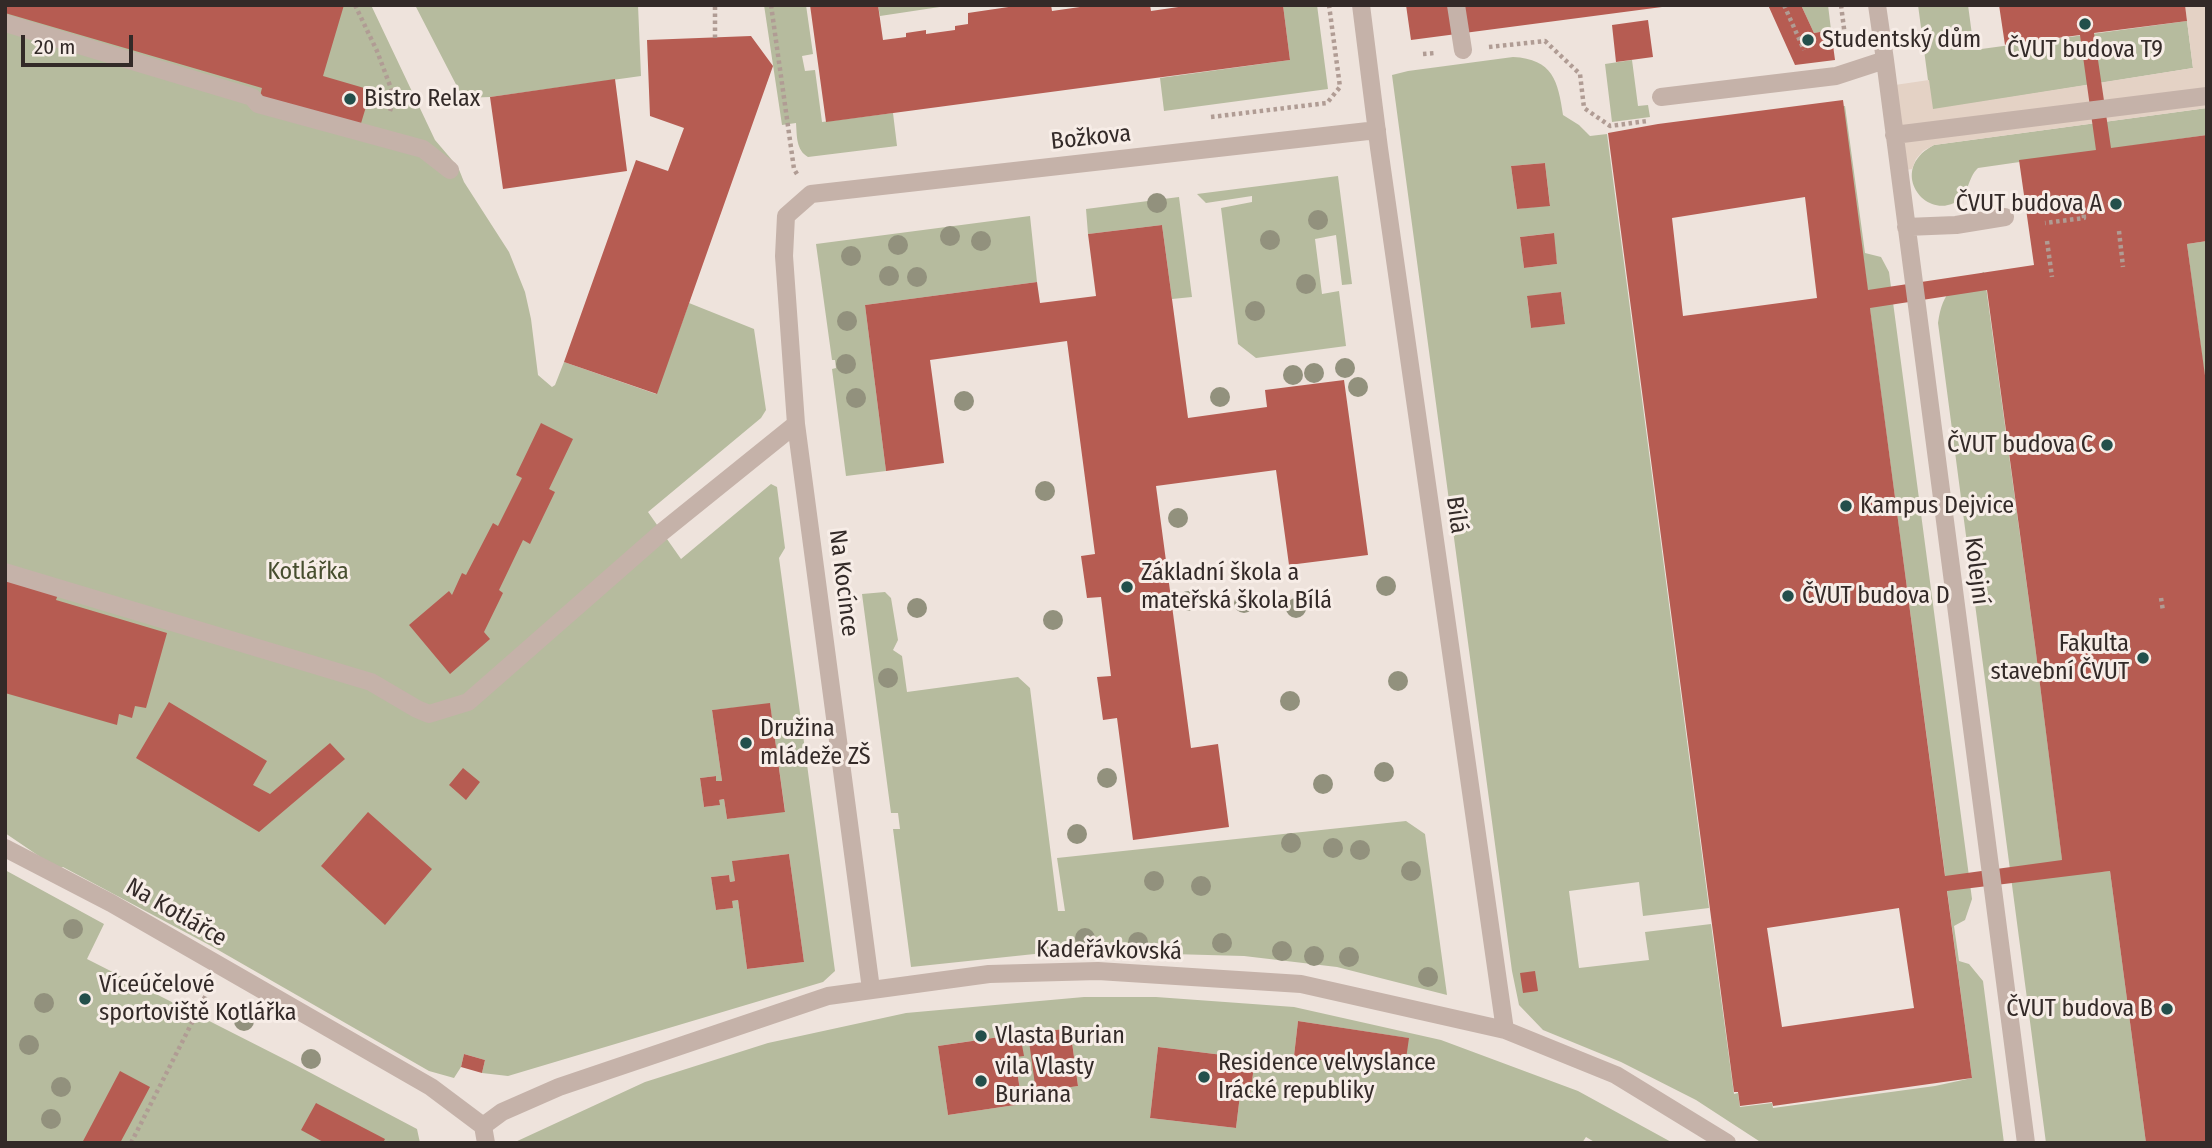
<!DOCTYPE html>
<meta charset="utf-8">
<style>
body{margin:0}
#map{position:relative;width:2212px;height:1148px;overflow:hidden;background:#eee3dc;font-family:"Fira Sans Condensed",sans-serif}
canvas{display:block}
.frame{position:absolute;inset:0;border:7px solid #332a28;pointer-events:none}
.scale{position:absolute;left:21px;top:35px;width:112px;height:32px;box-sizing:border-box;border:4px solid #332a28;border-top:0;padding-left:9px;font-size:21px;line-height:24px;white-space:nowrap;color:#332a28;-webkit-text-stroke:5px #f7ede7;paint-order:stroke}
</style>
<div id="map">
<canvas width="2212" height="1148"></canvas>
<div class="frame"></div>
<div class="scale">20 m</div>
</div>
<script>
const context = document.querySelector('canvas').getContext('2d');
context.lineJoin = 'round';
function paint(path, color) { context.fillStyle = color; context.fill(path, 'evenodd'); }
function trace(path, color, width, dash) { context.strokeStyle = color; context.lineWidth = width; context.lineCap = dash ? 'butt' : 'round'; context.setLineDash(dash || []); context.stroke(path); }
function drawText(font, color, halo, rows, align = 'center') {
  context.font = font + ' "Fira Sans Condensed",sans-serif'; context.lineWidth = 6; context.setLineDash([]); context.textBaseline = 'middle'; context.strokeStyle = halo; context.fillStyle = color; for (const [text, x, y, turn = 0] of rows) {
    context.save(); context.translate(x, y); context.rotate((+turn || 0) * Math.PI / 180); context.textAlign = isNaN(turn) ? turn : align; if (halo) context.strokeText(text, 0, 0); context.fillText(text, 0, 0); context.restore();
  }
}
paint(new Path2D(`
 M5 5H371L435 140 458 167 464 182 509 252 525 292 531 319 538 375 552 387 555 385 564 362 656 394 689 303 754 329 766 410 761 418 648 512 681 559 771 484 777 487 785 548 779 558 835 971 823 982 508 1076 482 1073 485 1060 464 1054 461 1067 454 1078 429 1071 213 947 63 867 58 869 5 833ZM770 704 785 811 727 819 724 799 719 800V805L704 807 700 778 716 776V781H722L712 710ZM789 854 804 962 747 969 738 900 732 901V908L716 910 711 877 729 875 730 882 735 881 733 861Z
 M415 5H638L641 76 490 97 463 98Z
 M764 5H806L813 54 802 56 805 71 815 70 822 122 893 113 897 146 808 157C796 150 797 136 796 123L782 125Z
 M878 5H953L880 16Z
 M1283 5H1317L1328 89 1164 111 1160 78 1290 60Z
 M1801 5H1828L1831 30 1814 33Z
 M1918 5H1968L1974 50 2187 21 2193 68 1932 110Z
 M1513 57C1553 59 1558 81 1563 115L1579 125 1590 136 1607 134 1709 908 1643 916 1639 882 1569 891 1579 968 1649 960 1645 932 1711 924 1734 1094 1738 1093 1740 1107 1772 1103 1773 1108 1935 1086 1972 1078 1843 106H1845L1865 253 1881 257 1889 272 1972 899 1965 920 1954 926 1959 961 1969 964 1983 981 2004 1143H1762L1696 1100 1621 1062 1543 1030 1519 1005 1512 971 1392 75 1408 71ZM1545 163 1550 205 1517 209 1511 166ZM1553 233 1557 264 1524 268 1520 237ZM1561 292 1565 323 1531 328 1527 297Z
 M1632 60 1638 106 1648 105 1650 117 1612 122 1605 64Z
 M2207 108V135L1978 168C1967 178 1970 195 1954 203 1923 218 1888 169 1934 145Z
 M1338 176 1352 284 1342 285 1336 235 1315 239 1322 294 1339 291 1346 346 1256 358 1238 344 1221 208 1252 202V196L1206 203 1197 194Z
 M1179 197 1192 297 1172 299 1162 225 1088 234 1086 209Z
 M1030 216 1037 282 865 305 886 471 846 476 832 369 836 368 835 360H832L816 244Z
 M2207 241V379H2205L2187 244Z
 M1984 272 2035 645 2064 875 2110 871 2146 1143H2046L1938 323C1943 289 1954 285 1984 272Z
 M885 592 891 598 898 640 893 650 902 656 907 692 1018 677 1030 688 1058 911H1065L1057 858 1406 821 1425 834 1447 995 1337 967 1244 956 1063 951 911 967 893 829H900L898 813H891L862 594Z
 M5 870 104 924 87 959 292 1063 417 1129 420 1143H5Z
 M1084 997H1156L1294 1007 1441 1040 1578 1091 1673 1143H1596L1586 1137 1582 1143H513L645 1082 768 1043 906 1013ZM1298 1021 1408 1038 1404 1073 1294 1056ZM1070 1028 1078 1086 1037 1091 1029 1034ZM1019 1034 1023 1055 1015 1057 1022 1104 948 1115 938 1046ZM1158 1047 1255 1059 1250 1095H1240L1236 1128 1150 1118Z`), '#b6bb9e');
paint(new Path2D(`
 M2185 5H2207V108L1934 145 1923 151 1916 159 1912 169 1899 171 1888 86 1929 80 1933 109 2193 68Z`), '#e4d2c5');
paint(new Path2D(`
 M5 5H344L323 76 371 90 359 130 259 100 262 88 5 13Z
 M810 5H878L883 40 906 37V33L926 30V34L955 30V26L968 24V13L1022 5H1051L1052 11 1094 5H1150L1151 11 1192 5H1283L1290 60 826 122Z
 M1406 5H1662V7L1411 40Z
 M1768 5H1801L1814 33 1831 30 1835 60 1795 65Z
 M1999 5H2185L2187 21 2094 33 2111 148 2207 135V241L2187 244 2207 390V1143H2146L2110 871 1947 891 1972 1078 1773 1106 1772 1102 1740 1106 1738 1092H1734L1608 133 1658 124 1843 100 1868 290 2034 265 2019 160 2096 150 2080 35 2005 45ZM1805 197 1817 298 1683 316 1672 218ZM1987 290 2035 645 2062 860 1945 876 1870 308ZM1899 908 1914 1008 1782 1027 1767 928Z
 M1648 20 1653 57 1616 62 1612 25Z
 M751 36 773 66 657 394 564 362 636 160 668 171 684 128 650 116 647 40Z
 M615 79 627 171 503 189 490 97Z
 M1545 163 1550 206 1517 209 1511 166Z
 M1162 225 1188 418 1267 407 1265 390 1344 380 1368 555 1289 565 1276 470 1156 486 1191 748 1218 744 1229 827 1133 840 1117 718 1103 720 1097 677 1111 676 1101 597 1087 598 1081 556 1095 554 1067 341 930 360 944 463 886 471 865 305 1037 282 1040 303 1096 296 1088 234Z
 M1554 233 1557 264 1524 268 1520 237Z
 M1561 292 1565 324 1531 328 1527 296Z
 M541 423 573 439 549 489 555 492 530 544 523 540 499 590 503 593 484 632 490 639 450 674 409 625 449 591 452 595 462 573 466 575 493 523 498 526 522 478 516 475Z
 M5 579 58 594 56 600 167 633 146 708 135 706 132 718 119 714 117 725 5 693Z
 M169 702 267 761 253 785 270 794 330 743 345 759 259 832 136 758Z
 M770 703 785 812 727 819 724 799 719 800 720 805 704 807 700 778 716 776V781H722L712 710Z
 M463 768 480 782 466 800 449 785Z
 M368 812 432 869 385 925 321 866Z
 M789 854 804 962 747 969 738 900 732 901 733 908 716 910 711 877 729 875 730 882 735 881 732 861Z
 M1535 971 1538 991 1523 993 1520 973Z
 M1298 1021 1409 1038 1404 1073 1294 1056Z
 M1070 1028 1078 1086 1036 1092 1028 1034Z
 M1020 1034 1024 1056 1015 1057 1022 1104 948 1115 938 1046Z
 M1158 1047 1255 1059 1250 1096 1240 1095 1236 1128 1150 1118Z
 M464 1054 485 1060 482 1073 461 1067Z
 M120 1071 150 1087 120 1143H82Z
 M316 1103 385 1139 383 1143H325L301 1130Z`), '#b65c52');
trace(new Path2D(`
 M355 5 377 51 395 99 390 111
 M771 5 794 169 797 174
 M1784 5 1804 50
 M1841 5 1846 44
 M715 38V5
 M1489 47 1545 41 1580 74 1584 108 1610 126 1647 121
 M1423 54 1435 53
 M1211 117 1327 103 1340 87 1329 5
 M2043 211 2083 206 2084 218 2045 223
 M2119 231 2123 267
 M2047 241 2052 277
 M2161 598 2163 611
 M131 1143 208 991`), '#b09c94', 4.5, [3.5, 3.5]);
trace(new Path2D(`
 M1361 5 1379 148 1505 1030
 M1456 5 1463 50
 M1877 5 1885 60 2026 1143
 M5 23 252 97 258 104 423 149 450 170
 M1661 97 1836 76 1885 60
 M1894 135 2207 96
 M1906 227 1956 225 2005 217
 M5 572 371 682 417 709 429 714 468 702 662 532 796 424
 M5 848 111 903 431 1087 483 1126 486 1143
 M871 989 796 424 784 256 786 216 811 194 1377 130
 M483 1126 502 1112 559 1087 828 996 989 974 1098 971 1301 984 1505 1030 1616 1075 1727 1143`), '#c5b2a9', 18);
context.fillStyle = '#92917d';
for (const [x, y] of [
 [1157,203],
 [1318,220],
 [950,236],
 [1270,240],
 [981,241],
 [898,245],
 [851,256],
 [889,276],
 [917,277],
 [1306,284],
 [1255,311],
 [847,321],
 [846,364],
 [1345,368],
 [1314,373],
 [1293,375],
 [1358,387],
 [1220,397],
 [856,398],
 [964,401],
 [1045,491],
 [1178,518],
 [1386,586],
 [1188,601],
 [1244,603],
 [917,608],
 [1296,608],
 [1053,620],
 [888,678],
 [1398,681],
 [1290,701],
 [1384,772],
 [1107,778],
 [1323,784],
 [1077,834],
 [1291,843],
 [1333,848],
 [1360,850],
 [1411,871],
 [1154,881],
 [1201,886],
 [73,929],
 [1085,938],
 [1138,942],
 [1222,943],
 [1282,951],
 [1314,956],
 [1349,957],
 [1428,977],
 [44,1003],
 [244,1021],
 [29,1045],
 [311,1059],
 [61,1087],
 [51,1119]
]) { context.beginPath(); context.arc(x, y, 10, 0, 2 * Math.PI); context.fill(); }
for (const [x, y, r, color] of [
 [2085,24,7,"#234f4b"],
 [1808,40,7,"#234f4b"],
 [350,99,7,"#234f4b"],
 [2116,204,7,"#234f4b"],
 [2107,445,7,"#234f4b"],
 [1846,506,7,"#234f4b"],
 [1127,587,7,"#234f4b"],
 [1788,596,7,"#234f4b"],
 [2143,658,7,"#234f4b"],
 [746,743,7,"#234f4b"],
 [85,999,7,"#234f4b"],
 [2167,1009,7,"#234f4b"],
 [981,1036,7,"#234f4b"],
 [1204,1077,7,"#234f4b"],
 [981,1081,7,"#234f4b"]
]) { const dot = new Path2D(); dot.arc(x, y, r, 0, 2 * Math.PI); context.fillStyle = color; context.fill(dot); trace(dot, '#f7ede7', 2.5); }
drawText('24px', '#332a28', '#f7ede7', [
 ["Studentský dům",1822,40],
 ["ČVUT budova T9",2085,50,"center"],
 ["Bistro Relax",364,99],
 ["ČVUT budova A",2102,204,"right"],
 ["ČVUT budova C",2093,445,"right"],
 ["Kampus Dejvice",1860,506],
 ["Základní škola a",1141,573],
 ["mateřská škola Bílá",1141,601],
 ["ČVUT budova D",1802,596],
 ["Fakulta",2129,644,"right"],
 ["stavební ČVUT",2129,672,"right"],
 ["Družina",760,729],
 ["mládeže ZŠ",760,757],
 ["Víceúčelové",99,985],
 ["sportoviště Kotlářka",99,1013],
 ["ČVUT budova B",2153,1009,"right"],
 ["Vlasta Burian",995,1036],
 ["Residence velvyslance",1218,1063],
 ["Irácké republiky",1218,1091],
 ["vila Vlasty",995,1067],
 ["Buriana",995,1095]
], 'left');
drawText('24px', '#332a28', '#f7ede7', [
 ["Božkova",1091,138,-6],
 ["Bílá",1456,515,82],
 ["Kolejní",1976,571,83],
 ["Na Kocínce",843,583,83],
 ["Na Kotlářce",176,913,30],
 ["Kadeřávkovská",1109,951,1]
]);
drawText('24px', '#474e2f', '#f7ede7', [
 ["Kotlářka",308,572]
]);
</script>
